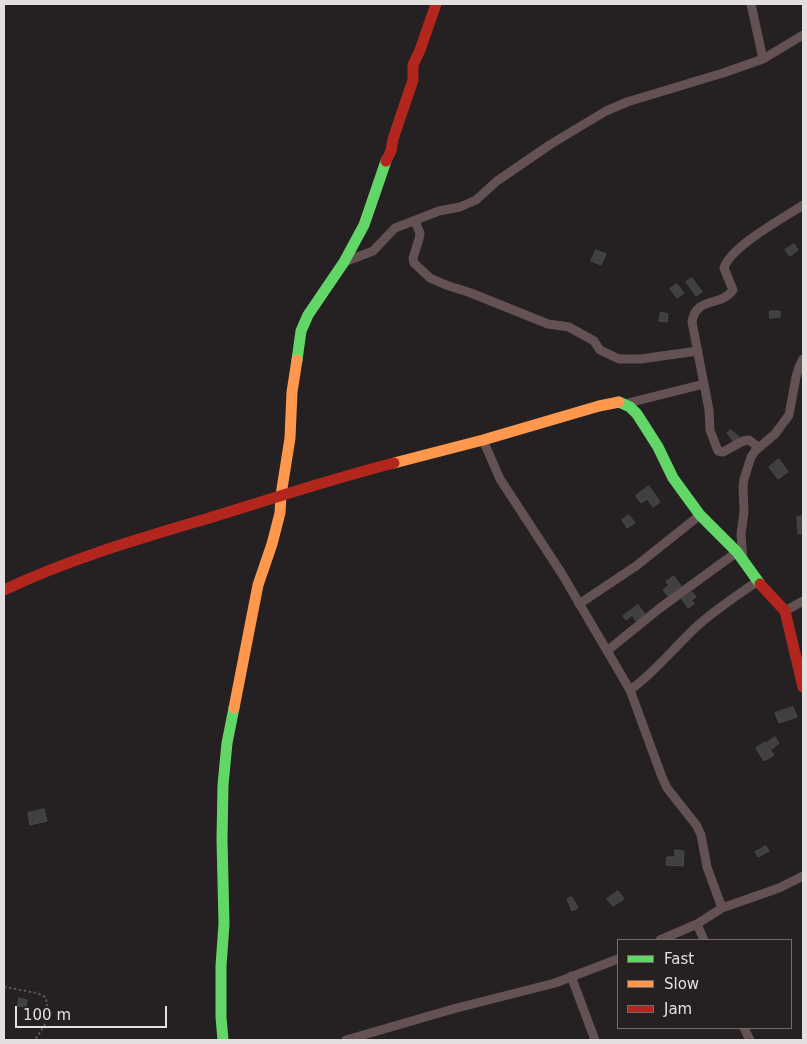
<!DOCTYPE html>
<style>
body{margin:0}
#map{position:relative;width:807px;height:1044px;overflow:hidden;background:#252122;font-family:"DejaVu Sans",sans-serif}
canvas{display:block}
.frame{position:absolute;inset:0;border:5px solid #e3dfdf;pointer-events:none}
.legend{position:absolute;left:617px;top:939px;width:175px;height:90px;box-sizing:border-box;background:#262021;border:1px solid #726c6d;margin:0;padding:6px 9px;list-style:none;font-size:15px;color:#e3dfdf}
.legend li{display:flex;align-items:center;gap:10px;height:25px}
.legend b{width:25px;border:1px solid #726c6d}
.scale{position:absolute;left:15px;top:1006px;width:152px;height:22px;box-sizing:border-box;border:2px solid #e3dfdf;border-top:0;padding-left:6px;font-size:15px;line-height:18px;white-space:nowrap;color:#e3dfdf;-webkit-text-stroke:4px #262021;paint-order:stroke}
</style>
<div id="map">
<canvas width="807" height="1044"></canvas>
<div class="frame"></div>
<ul class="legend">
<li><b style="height:6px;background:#63d668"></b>Fast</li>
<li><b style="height:6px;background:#ff974d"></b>Slow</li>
<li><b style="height:6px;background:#b3261e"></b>Jam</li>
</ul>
<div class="scale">100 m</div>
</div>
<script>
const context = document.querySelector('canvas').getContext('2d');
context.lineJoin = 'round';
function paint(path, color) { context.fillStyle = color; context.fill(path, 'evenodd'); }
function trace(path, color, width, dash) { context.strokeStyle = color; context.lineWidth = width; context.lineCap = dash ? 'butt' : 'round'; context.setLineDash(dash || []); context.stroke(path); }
const building = new Path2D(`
 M794 244 798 250 790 256 785 250Z
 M596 250 606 254 601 265 591 261Z
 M692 278 702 292 696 296 686 282Z
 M677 284 684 293 677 298 670 289Z
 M770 311H780V317L770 318Z
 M661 312 668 314 667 322 659 321Z
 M731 430 739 437 734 442 727 433Z
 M779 459 788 472 778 479 769 467Z
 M649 486 660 502 653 507 647 499 641 503 636 496Z
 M629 515 635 523 627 528 622 520Z
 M803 516V533L798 534 797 517Z
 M674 576 681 586 668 596 663 590 669 585 666 582Z
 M692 592 696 597 691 600 694 604 688 608 682 599Z
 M638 605 645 614 636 621 632 615 626 620 623 616Z
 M793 707 797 717 779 723 775 713Z
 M775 737 779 743 772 749 767 743Z
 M765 742 774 755 764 761 756 748Z
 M44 809 47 821 30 825 28 813Z
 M766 846 769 851 758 857 755 852Z
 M675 850 684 851 683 866 666 865 667 857H675Z
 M618 891 624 899 613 906 607 899Z
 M572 897 578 908 572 911 567 899Z
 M19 998 27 1000 26 1007 18 1006Z`);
paint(building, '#404041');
trace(building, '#4a4a4a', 1);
trace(new Path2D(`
 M4 987 37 993 45 997 47 1003 46 1023 35 1040`), '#605456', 2, [2.5, 2.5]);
trace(new Path2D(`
 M751 4 763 59
 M415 221 420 233 419 239 413 258 414 263 430 278 446 285 471 293 548 324 569 327 594 341 600 350 619 359H640L698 351
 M344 262 373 251 395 228 439 211 460 207 476 200 497 181 551 144 606 111 627 102 723 73 763 59 803 35
 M624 404 704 384
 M483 440 500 479 562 574 630 690 662 777 667 788 697 826 701 835 707 867 722 908
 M758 447 749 440 743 441 723 452 718 451 710 430 709 410 692 322C696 296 721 307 733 290L724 268C731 246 784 218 803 205
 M743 560 741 534 744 512 743 486 744 479 751 457 755 451 775 434 789 415 796 377 799 367 803 359
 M579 604 636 566 700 515
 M785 611 803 601
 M607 651 660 608 737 552
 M630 690C654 673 672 650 694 629 713 611 736 596 758 581
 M697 924 704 940
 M660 940 697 924 722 908 779 888 803 876
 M571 976 595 1040
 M744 1028 750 1040
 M346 1040 453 1009 555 983 618 959`), '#635154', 9);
trace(new Path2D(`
 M297 360 301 331 308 315 344 262 364 225 386 161
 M619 402 630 407 637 414 658 447 673 478 700 515 737 552 760 584
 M223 1040 221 1017V966L224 924 222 839 223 785 227 743 234 708`), '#63d668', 11);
trace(new Path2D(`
 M394 463 483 440 599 406 619 402
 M234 708 258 585 272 544 280 513 281 495 290 438 292 392 297 360`), '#ff974d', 11);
trace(new Path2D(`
 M386 161 391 151 393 139 413 80V65L420 50 436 4
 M760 584 785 611 803 687
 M4 590C73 557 146 537 219 515 277 497 335 478 394 463`), '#b3261e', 11);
</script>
